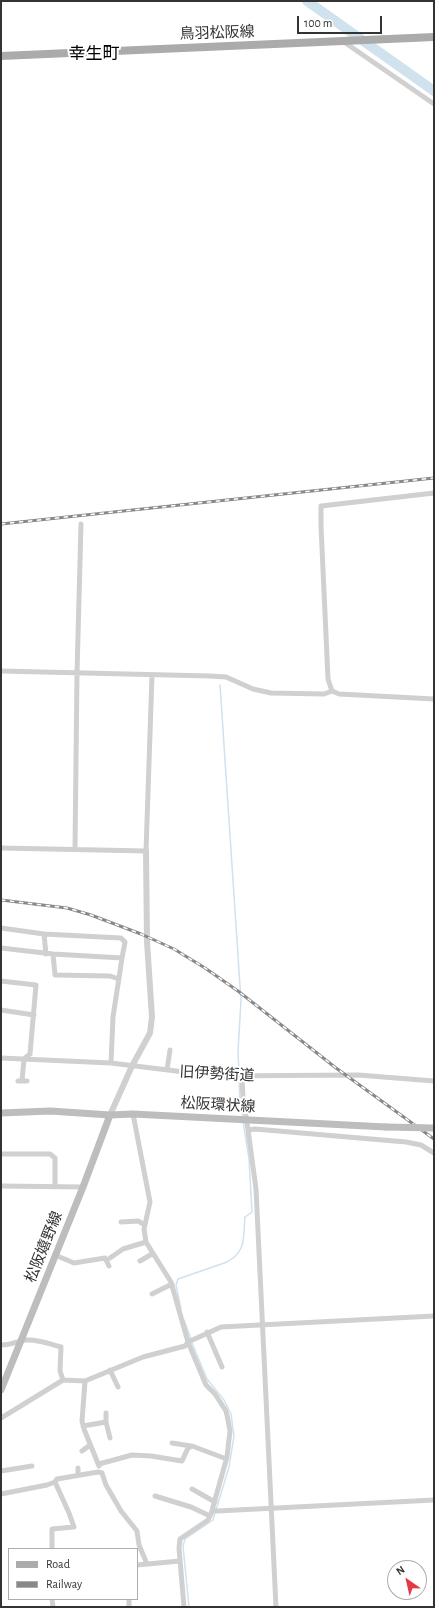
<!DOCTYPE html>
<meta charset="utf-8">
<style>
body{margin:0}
#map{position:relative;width:435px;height:1608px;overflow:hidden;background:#fff;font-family:"Alegreya Sans",sans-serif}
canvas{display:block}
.frame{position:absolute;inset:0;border:2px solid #333;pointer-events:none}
.legend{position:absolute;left:8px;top:1548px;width:130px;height:52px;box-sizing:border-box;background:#fff;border:1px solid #adadad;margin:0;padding:5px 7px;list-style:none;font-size:12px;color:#333}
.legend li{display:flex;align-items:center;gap:8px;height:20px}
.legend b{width:20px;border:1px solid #adadad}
.north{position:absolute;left:387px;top:1560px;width:40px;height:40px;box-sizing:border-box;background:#fff;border:1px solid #adadad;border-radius:50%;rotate:326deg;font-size:11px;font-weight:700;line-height:16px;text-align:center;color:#333}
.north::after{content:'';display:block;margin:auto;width:14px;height:18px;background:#e63946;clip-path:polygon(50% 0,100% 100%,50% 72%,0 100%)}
.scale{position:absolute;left:297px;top:16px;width:85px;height:18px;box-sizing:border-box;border:2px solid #333;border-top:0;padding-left:5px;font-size:12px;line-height:14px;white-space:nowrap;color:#333;-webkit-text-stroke:3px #fff;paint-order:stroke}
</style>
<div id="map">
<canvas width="435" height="1608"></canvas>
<div class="frame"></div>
<ul class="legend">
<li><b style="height:5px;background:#ababab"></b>Road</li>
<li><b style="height:5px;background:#888"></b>Railway</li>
</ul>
<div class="north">N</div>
<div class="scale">100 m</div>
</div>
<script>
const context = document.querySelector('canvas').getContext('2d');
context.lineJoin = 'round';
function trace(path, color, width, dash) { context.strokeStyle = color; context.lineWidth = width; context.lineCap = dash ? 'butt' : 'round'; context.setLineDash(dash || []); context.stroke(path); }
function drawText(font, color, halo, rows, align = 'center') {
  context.font = font + ' "Alegreya Sans","Noto Sans JP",sans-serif'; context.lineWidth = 4; context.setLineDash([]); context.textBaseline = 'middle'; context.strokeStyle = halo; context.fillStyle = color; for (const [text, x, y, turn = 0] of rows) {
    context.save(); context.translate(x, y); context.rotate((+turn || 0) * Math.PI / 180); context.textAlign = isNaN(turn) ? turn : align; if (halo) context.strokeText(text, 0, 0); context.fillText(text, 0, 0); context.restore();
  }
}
trace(new Path2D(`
 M220 685 241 1001 238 1051 239 1074
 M239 1078 240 1103 243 1118
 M181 1309 176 1285 178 1279 227 1262C247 1251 243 1237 245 1217L252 1212 249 1159 243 1121
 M184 1320 191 1339
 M189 1607 183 1546 185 1539 213 1520 229 1467 234 1436 231 1414 224 1400 207 1379 192 1343`), '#cfe2ee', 1.5);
trace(new Path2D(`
 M307 1 434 91`), '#cfe2ee', 10);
trace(new Path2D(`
 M344 42 434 104
 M1 671 210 676 226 677 253 689 271 693 324 694 332 691 339 694 434 699
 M332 691 328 679 321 526V506L434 493
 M1 848 146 851 152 675
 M75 849 77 673 81 524
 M1 928 44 934 46 954
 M44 934 121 938 125 942 122 958
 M1 948 53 954 122 958 113 1017 111 1063
 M53 954 55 975 110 976 119 979
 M1 981 36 985 30 1054 24 1059 22 1081
 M1 1010 34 1015
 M1 1058 111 1063 217 1076 358 1075 434 1081
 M167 1070 170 1050
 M242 1077 243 1098 248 1130 256 1189 276 1607
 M18 1081H27
 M133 1114 150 1202 144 1229 146 1242 171 1282 188 1342 206 1385 215 1394 226 1411 228 1420 230 1431 227 1457 211 1514 208 1520 180 1539 179 1548 184 1607
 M248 1130 255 1129 406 1142 421 1145 434 1153
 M1 1154H50L55 1158V1186
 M1 1186 83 1187
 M121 1222 138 1221 145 1225
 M55 1255 74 1263 105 1258 109 1266
 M110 1258 123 1249 146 1242
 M140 1261 152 1254
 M152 1294 172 1284
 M207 1332 222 1367
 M1 1345C12 1345 17 1341 26 1340 38 1339 50 1344 61 1347L60 1371 63 1380
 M110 1370 118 1387
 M85 1381 82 1421 84 1429 99 1466
 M1 1418 63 1380 85 1381 143 1357 185 1346 188 1342 221 1327 434 1316
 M106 1422 110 1438
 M83 1426 106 1422V1413
 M172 1443 191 1446
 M82 1451 90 1445
 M99 1464 132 1455 151 1456 182 1461 188 1448 192 1446 224 1458 227 1457
 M1 1471 32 1466
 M78 1475V1468
 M55 1482 57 1479 98 1472 102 1473 106 1485 121 1511 137 1531 139 1545 147 1564
 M192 1489 215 1502
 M1 1494 47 1485 55 1482 69 1513 74 1527 52 1529V1549
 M155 1496 191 1507 210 1516
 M213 1510 217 1511 434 1500
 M137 1565 180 1561
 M52 1599 53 1607
 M129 1599V1607`), '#d0d0d0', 5);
trace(new Path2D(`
 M110 1115 132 1066 150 1033 152 1017 147 942 146 851`), '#d0d0d0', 6);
trace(new Path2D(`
 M1 1113 50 1111 110 1115 133 1114 386 1127
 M1 1390 83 1187 110 1115`), '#bdbdbd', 7);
trace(new Path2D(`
 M1 56 434 37`), '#ababab', 8);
const rail = new Path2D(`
 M1 524 434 478
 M1 900 67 908 91 915 141 934 174 949 205 968 238 991 336 1068 434 1139`);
trace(rail, '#888', 3);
trace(rail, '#fff', 1.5, [4.5]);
trace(new Path2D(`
 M386 1127 434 1128`), '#bdbdbd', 7);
drawText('15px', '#333', '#fff', [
 ["鳥羽松阪線",217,33,-2],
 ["旧伊勢街道",217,1074,3],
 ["松阪環状線",218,1105,3],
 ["松阪嬉野線",44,1247,-68]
]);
drawText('17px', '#000', '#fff', [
 ["幸生町",94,54]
]);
</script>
